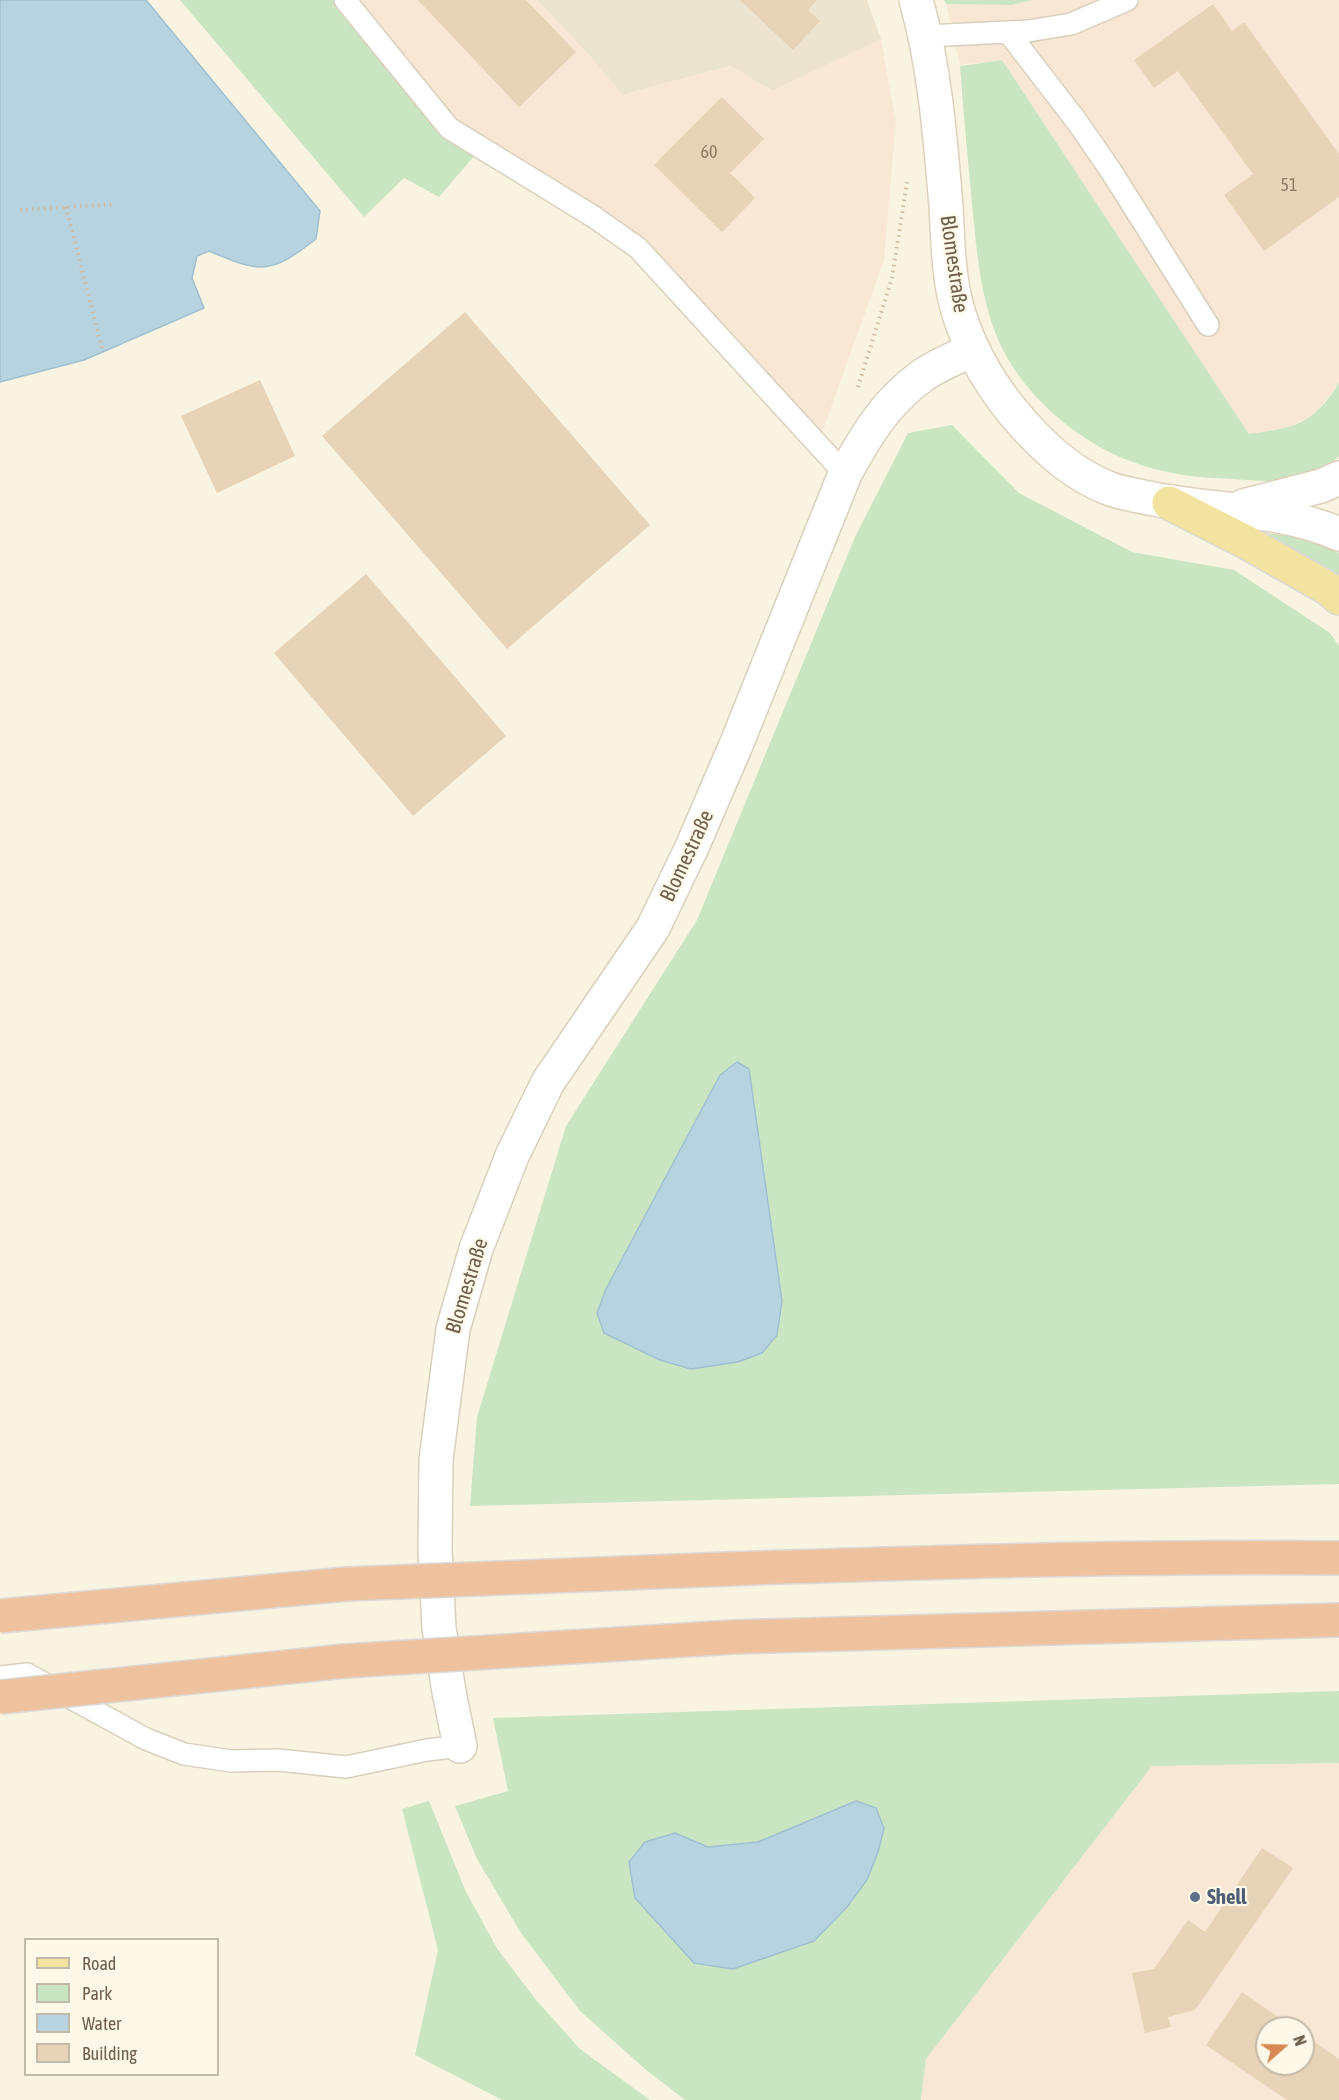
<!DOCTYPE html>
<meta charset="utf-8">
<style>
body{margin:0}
#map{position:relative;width:1339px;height:2100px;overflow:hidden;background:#f9f4e1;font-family:"Asap Condensed",sans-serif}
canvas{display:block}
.legend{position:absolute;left:24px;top:1938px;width:195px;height:138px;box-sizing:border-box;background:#fdf8e7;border:2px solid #c4baa9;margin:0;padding:8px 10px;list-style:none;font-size:18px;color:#6e5e4b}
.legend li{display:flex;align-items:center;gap:12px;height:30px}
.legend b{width:30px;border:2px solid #c4baa9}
.north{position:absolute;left:1255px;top:2016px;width:60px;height:60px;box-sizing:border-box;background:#fdf8e7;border:2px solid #c4baa9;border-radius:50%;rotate:70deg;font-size:16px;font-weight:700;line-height:24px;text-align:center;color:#6e5e4b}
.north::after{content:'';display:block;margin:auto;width:21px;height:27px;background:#d88852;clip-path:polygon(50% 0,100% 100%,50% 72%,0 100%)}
</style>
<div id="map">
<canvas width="1339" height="2100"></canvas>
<ul class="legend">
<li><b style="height:8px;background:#f2e3a0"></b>Road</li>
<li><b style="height:16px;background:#cae5c2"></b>Park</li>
<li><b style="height:16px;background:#b8d3e0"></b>Water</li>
<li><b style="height:16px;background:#e7d3b7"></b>Building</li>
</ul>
<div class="north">N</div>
</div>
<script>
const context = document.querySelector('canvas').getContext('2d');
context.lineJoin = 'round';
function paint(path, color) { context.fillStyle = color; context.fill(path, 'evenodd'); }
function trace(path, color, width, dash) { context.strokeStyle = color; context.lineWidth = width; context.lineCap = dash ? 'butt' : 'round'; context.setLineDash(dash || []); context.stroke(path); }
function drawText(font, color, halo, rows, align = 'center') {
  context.font = font + ' "Asap Condensed",sans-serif'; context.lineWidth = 4.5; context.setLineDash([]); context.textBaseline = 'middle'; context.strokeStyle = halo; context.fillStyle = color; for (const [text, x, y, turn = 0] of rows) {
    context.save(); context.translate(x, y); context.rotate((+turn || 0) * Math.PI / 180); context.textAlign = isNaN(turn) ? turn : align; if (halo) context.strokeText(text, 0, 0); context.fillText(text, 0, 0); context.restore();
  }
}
paint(new Path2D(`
 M537 0H867L881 39 773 91 730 66 622 95 587 53Z`), '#ede4cf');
paint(new Path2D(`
 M338 0H537L587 53 623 95 730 66 773 91 881 39 896 122 884 260 818 444 662 275 488 144 475 155Z
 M1033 0H1339V383L1314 415 1285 429 1249 434 1002 60 960 65 946 4 1012 5Z
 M1339 1763V2100H921L926 2059 1152 1766ZM1267 2028H1303V2064H1267Z`), '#f9e7d6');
paint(new Path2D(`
 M180 0H338L475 155 439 197 404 178 364 217Z
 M944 0H1033L1012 5 946 4Z
 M1002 60 1249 434C1297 427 1312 425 1339 383V456C1332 463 1319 473 1309 477 1282 485 1242 479 1214 478 1169 476 1122 463 1085 438 1050 415 1018 382 1000 344 979 297 976 243 971 193 967 150 963 108 960 66Z
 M952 425 1019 493 1132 552 1234 570 1330 633 1339 646V1484L470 1506 477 1417 566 1126 697 920 855 537 908 433ZM737 1062 606 1289 720 1075Z
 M1262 533 1306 537 1339 553V582Z
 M1339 1691V1763L1152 1766 926 2059 921 2100H685L645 2069 580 2011 521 1933 477 1859 455 1806 508 1791 493 1718ZM856 1801 867 1880 847 1907 814 1941 675 1833 708 1847 758 1842Z
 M429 1801 466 1892 498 1950 537 2001 580 2049 650 2100H502L415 2055 438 1950 402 1809Z`), '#cae5c2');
const water = new Path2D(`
 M0 0H146L320 211 316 239C270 275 261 273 209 251L197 256 192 278 204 308 84 360 0 382Z
 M737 1062 749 1069 782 1301 777 1335 762 1353 738 1362 691 1369 660 1360 604 1333 597 1313 606 1289 720 1075Z
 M856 1801 876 1808 884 1828 878 1852 867 1880 847 1907 814 1941 733 1969 694 1963 635 1898 629 1862 645 1842 675 1833 708 1847 758 1842Z`);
paint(water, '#b8d3e0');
trace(water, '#a0c0d1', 1.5);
paint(new Path2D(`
 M418 0H526L576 52 519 107Z
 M740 0H817L808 10 820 21 793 50Z
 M1213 4 1232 31 1244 22 1339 154V197L1264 251 1224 195 1253 174 1178 71 1154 88 1134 60Z
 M722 97 764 139 730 173 755 198 722 232 654 165Z
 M465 312 650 525 507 649 322 436Z
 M260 380 295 456 217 493 181 416Z
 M366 574 506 736 413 816 274 653Z
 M1262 1848 1293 1868 1195 2010 1168 2017 1171 2027 1145 2033 1132 1973 1154 1969 1188 1920 1205 1932Z
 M1242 1992 1294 2028H1267V2064H1303V2034L1339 2059V2100H1287L1206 2045Z`), '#e7d3b7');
const lane = new Path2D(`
 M345 0 449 128 594 217 638 248 845 474
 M1008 32 1078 123 1111 171 1208 325
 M926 36 1028 31 1071 24 1127 0
 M0 1677 27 1674 146 1739 184 1754 231 1761 278 1760 346 1767 427 1750 460 1746`);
const street = new Path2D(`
 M460 1746 449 1692 439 1628 435 1549 436 1460 453 1329 476 1249 512 1156 548 1082 653 928 692 847 736 745 845 474C866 435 886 402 922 376 937 365 956 358 972 350`);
const secondary = new Path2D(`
 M916 0C935 68 940 136 946 206 948 241 948 280 959 314 972 356 996 394 1025 426 1049 452 1075 475 1108 488 1117 492 1129 494 1139 496 1203 511 1278 507 1339 534
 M1243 506 1321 486 1339 478`);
const primary = new Path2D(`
 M1169 503 1246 542 1329 589 1339 598`);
const highway = new Path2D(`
 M728 1569C932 1562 1135 1556 1339 1558
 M733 1637 1339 1620`);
trace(lane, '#d9d0bc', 24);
trace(street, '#d9d0bc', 36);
trace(secondary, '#ded1ba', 36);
trace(primary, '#dcd8d4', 36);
trace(highway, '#dcd8d4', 36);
trace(new Path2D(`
 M66 207 103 352
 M20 210 116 204
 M858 387 892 278 907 182`), '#d0bba0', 4, [1.5, 4.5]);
trace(lane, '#fff', 21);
trace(street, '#fff', 33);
trace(secondary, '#fff', 33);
trace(primary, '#f2e3a0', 33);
trace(highway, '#eec29e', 33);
const highwayBridge = new Path2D(`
 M0 1616 347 1584 728 1569
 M0 1697 345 1661 733 1637`);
trace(highwayBridge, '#dcd8d4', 36, []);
trace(highwayBridge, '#eec29e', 33);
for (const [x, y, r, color] of [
 [1195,1897,6,"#5c6f8a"]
]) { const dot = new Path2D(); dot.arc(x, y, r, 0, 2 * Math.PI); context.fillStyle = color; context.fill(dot); trace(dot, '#fdf8e7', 2); }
drawText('18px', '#8c7b66', null, [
 ["60",709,152],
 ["51",1289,185]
]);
drawText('21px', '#6e5e4b', '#fdf8e7', [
 ["Blomestraße",954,264,82],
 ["Blomestraße",687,856,-65],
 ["Blomestraße",467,1286,-73]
]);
drawText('bold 21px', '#4e5e75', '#fdf8e7', [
 ["Shell",1207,1897]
], 'left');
</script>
